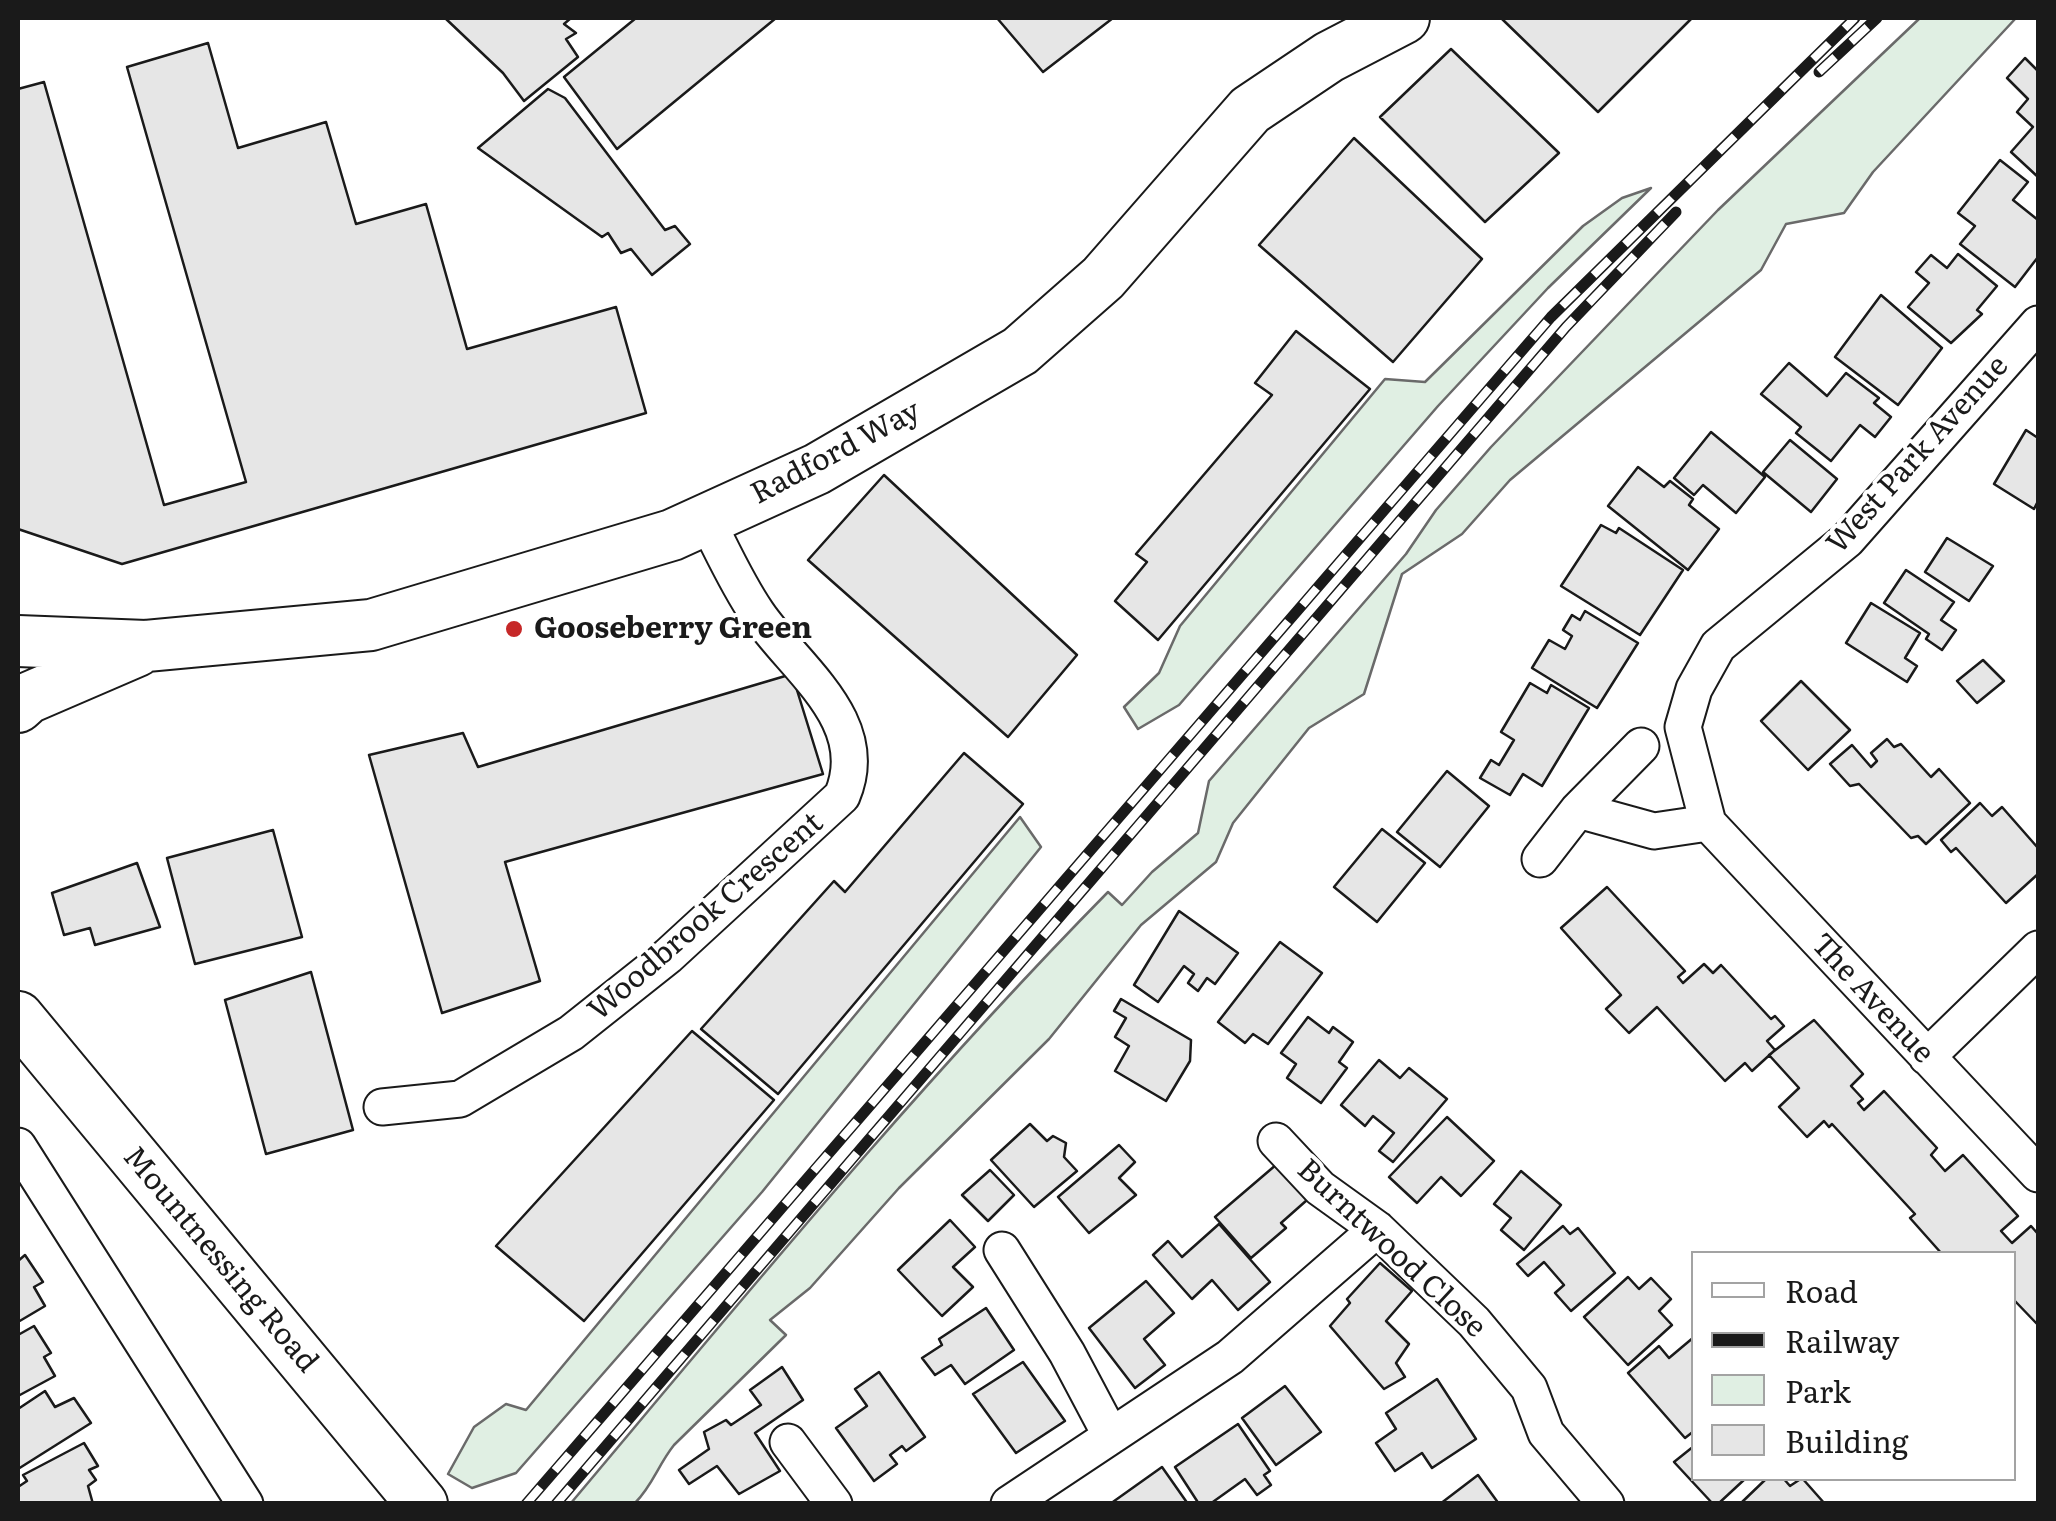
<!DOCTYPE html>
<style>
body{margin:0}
#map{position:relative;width:2056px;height:1521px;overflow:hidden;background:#fff;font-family:Literata,serif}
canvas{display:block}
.frame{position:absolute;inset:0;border:20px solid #1a1a1a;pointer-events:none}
.legend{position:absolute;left:1691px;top:1251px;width:325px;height:230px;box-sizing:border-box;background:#fff;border:2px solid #a3a3a3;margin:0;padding:12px 18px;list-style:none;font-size:30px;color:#1a1a1a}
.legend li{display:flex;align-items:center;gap:20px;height:50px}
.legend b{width:50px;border:2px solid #a3a3a3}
</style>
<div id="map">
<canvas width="2056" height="1521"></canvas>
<div class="frame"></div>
<ul class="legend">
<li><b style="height:12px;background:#fff"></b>Road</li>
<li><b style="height:12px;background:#1a1a1a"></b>Railway</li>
<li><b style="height:28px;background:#e0efe3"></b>Park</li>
<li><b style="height:28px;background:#e6e6e6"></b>Building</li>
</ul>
</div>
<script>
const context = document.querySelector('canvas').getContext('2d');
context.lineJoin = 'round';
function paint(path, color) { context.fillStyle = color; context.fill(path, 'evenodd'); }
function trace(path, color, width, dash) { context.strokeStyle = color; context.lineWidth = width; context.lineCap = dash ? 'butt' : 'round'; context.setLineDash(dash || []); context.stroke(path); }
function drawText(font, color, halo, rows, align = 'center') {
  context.font = font + ' Literata,serif'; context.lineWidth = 8; context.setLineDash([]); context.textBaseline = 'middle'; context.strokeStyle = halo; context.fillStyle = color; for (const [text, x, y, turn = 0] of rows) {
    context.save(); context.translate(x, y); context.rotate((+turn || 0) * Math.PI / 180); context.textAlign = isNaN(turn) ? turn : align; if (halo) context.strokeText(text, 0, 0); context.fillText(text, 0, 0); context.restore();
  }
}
const green = new Path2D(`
 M1920 18H2016L1873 172 1844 213 1786 224 1761 270 1510 480 1462 534 1402 574 1364 694 1309 728 1233 823 1216 862 1141 925 1049 1039 899 1188 810 1288 770 1320 786 1335 674 1445C658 1465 653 1485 635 1503H571C745 1296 918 1085 1108 892L1122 905 1152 872 1198 833 1209 781 1406 554 1436 510 1491 447 1718 210Z
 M1651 188 1548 288 1438 406 1179 705 1138 729 1124 707 1159 673 1180 626 1385 379 1425 382 1583 226 1622 198Z
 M1020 817 1041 847 762 1192 516 1473 472 1488 448 1474 474 1427 506 1404 526 1410Z`);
paint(green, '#e0efe3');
trace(green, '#6a6a6a', 2.5);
const building = new Path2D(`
 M445 18H571L564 24 576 33 566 39 578 57 524 101 503 73Z
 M636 18H776L617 149 564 77Z
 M997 18H1113L1043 72Z
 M1501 18H1692L1598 112Z
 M208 43 238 148 326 122 356 224 426 204 467 349 616 307 646 413 122 564 18 529V89L44 82 164 505 246 482 127 67Z
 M1451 49 1559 153 1485 222 1380 117Z
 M2025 58 2038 71V177L2011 152 2033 127 2017 112 2028 99 2007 78Z
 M548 89 565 98 665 230 675 226 690 244 652 275 631 249 621 253 608 233 602 237 478 148Z
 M1354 138 1482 259 1393 362 1259 245Z
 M2000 160 2028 182 2013 200 2038 220V257L2015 287 1960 244 1975 226 1958 213Z
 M1958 254 1997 286 1977 310 1982 314 1951 343 1908 307 1929 283 1916 272 1931 255 1947 268Z
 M1881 295 1942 348 1898 405 1835 357Z
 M1296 331 1370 389 1158 640 1115 601 1147 562 1136 554 1272 395 1255 383Z
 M1789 363 1827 396 1846 373 1879 398 1874 403 1891 417 1875 437 1860 425 1831 461 1796 433 1801 427 1761 394Z
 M2026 430 2038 438V501L2034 509 1994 484Z
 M1711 432 1765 477 1736 513 1703 485 1694 495 1674 478Z
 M1790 440 1837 479 1811 512 1763 472Z
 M1638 467 1664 487 1670 481 1693 499 1689 505 1719 529 1688 570 1608 506Z
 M884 475 1077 655 1008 737 808 560Z
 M1601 525 1616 533 1619 528 1683 570 1640 635 1561 586Z
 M1947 538 1993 566 1969 601 1925 572Z
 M1906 570 1954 602 1941 620 1956 630 1942 650 1926 639 1929 634 1884 603Z
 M1871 603 1920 633 1905 658 1917 666 1907 682 1846 643Z
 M1585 611 1638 643 1597 708 1532 668 1549 640 1565 649 1572 636 1563 630 1572 615 1580 620Z
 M1983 660 2004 681 1977 703 1957 681Z
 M792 674 823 774 505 862 540 981 442 1013 369 755 463 733 478 767Z
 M1801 681 1850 730 1808 770 1761 721Z
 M1530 683 1547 693 1551 685 1589 708 1542 786 1523 774 1510 795 1480 778 1491 760 1499 765 1514 740 1501 732Z
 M1887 739 1894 747 1901 744 1931 777 1939 769 1970 803 1926 844 1918 836 1911 838 1859 784 1850 786 1830 764 1852 745 1871 767 1877 761 1871 753Z
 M964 753 1023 804 778 1094 701 1029 834 881 845 892Z
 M1447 771 1489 806 1440 867 1397 832Z
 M1980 803 1992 816 2002 807 2038 848V874L2006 903 1956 848 1951 852 1941 840Z
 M1382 829 1425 863 1377 922 1334 887Z
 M273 830 302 937 195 964 167 858Z
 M137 863 160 927 95 945 90 928 64 935 52 893Z
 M1607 887 1685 971 1678 977 1683 983 1704 964 1713 973 1721 965 1771 1019 1775 1016 1784 1026 1767 1041 1775 1050 1752 1071 1745 1063 1725 1081 1657 1007 1629 1033 1606 1009 1621 995 1561 928Z
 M1179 911 1238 953 1215 984 1207 978 1198 991 1188 983 1194 974 1184 966 1158 1002 1134 985Z
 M1280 942 1322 973 1268 1044 1253 1034 1245 1043 1218 1022Z
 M311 972 353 1130 266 1154 225 1000Z
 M1121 999 1191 1040 1190 1061 1166 1101 1115 1071 1129 1046 1115 1037 1126 1018 1114 1011Z
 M1308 1017 1329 1033 1333 1027 1353 1042 1339 1062 1347 1068 1321 1103 1287 1078 1296 1064 1281 1053Z
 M1814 1020 1863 1074 1851 1086 1863 1099 1858 1103 1864 1110 1884 1091 1937 1148 1931 1155 1945 1171 1963 1155 2018 1216 2001 1231 2012 1243 2031 1226 2038 1234V1325L2014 1300V1254H1942L1910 1218 1915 1214 1832 1124 1829 1127 1824 1121 1807 1137 1779 1107 1799 1088 1769 1055Z
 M692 1031 774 1100 584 1321 496 1246Z
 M1379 1060 1400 1078 1409 1068 1447 1099 1393 1162 1379 1151 1394 1133 1373 1116 1365 1126 1341 1105Z
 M1447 1117 1494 1161 1461 1196 1441 1177 1417 1203 1389 1177Z
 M1030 1124 1047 1141 1053 1136 1066 1143 1064 1157 1077 1171 1034 1207 991 1160Z
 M1119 1145 1135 1162 1119 1178 1136 1195 1089 1233 1058 1197Z
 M1277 1164 1307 1200 1281 1223 1286 1228 1251 1258 1215 1217Z
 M990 1170 1014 1195 988 1221 962 1195Z
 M1521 1171 1561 1205 1524 1250 1501 1230 1511 1218 1494 1204Z
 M950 1220 975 1247 953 1267 973 1287 942 1316 898 1270Z
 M1219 1224 1270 1282 1238 1310 1212 1280 1192 1299 1153 1255 1168 1241 1182 1257Z
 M1563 1226 1570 1234 1578 1228 1615 1273 1571 1311 1555 1293 1564 1285 1544 1262 1528 1276 1517 1264Z
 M25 1255 43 1282 34 1287 45 1306 18 1322V1261Z
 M1380 1263 1412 1291 1386 1321 1409 1344 1396 1363 1405 1377 1384 1389 1330 1326 1350 1303 1347 1299Z
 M1628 1277 1639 1289 1651 1278 1671 1299 1659 1311 1672 1325 1628 1365 1584 1317Z
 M1146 1281 1174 1313 1144 1339 1165 1365 1135 1388 1089 1328Z
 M986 1308 1014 1350 965 1384 951 1365 935 1375 922 1358 942 1345 939 1339Z
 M34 1326 51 1353 44 1357 55 1376 18 1396V1335Z
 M1694 1337V1431L1685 1438 1628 1373 1659 1346 1669 1358Z
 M1023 1362 1065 1421 1016 1453 973 1394Z
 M782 1367 803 1400 755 1433 780 1471 739 1494 717 1466 689 1484 679 1470 709 1449 704 1432 726 1420 731 1425 761 1405 750 1390Z
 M879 1372 925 1437 906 1451 902 1446 890 1455 897 1464 874 1481 836 1428 867 1406 855 1389Z
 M1437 1379 1476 1439 1432 1468 1422 1453 1395 1471 1376 1443 1396 1429 1386 1413Z
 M1285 1386 1321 1432 1276 1465 1242 1418Z
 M45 1391 55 1407 74 1398 91 1423 18 1469V1409Z
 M1238 1424 1270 1471 1264 1475 1271 1485 1257 1495 1245 1479 1210 1504H1199L1175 1467Z
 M84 1443 98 1466 89 1470 96 1480 88 1486 93 1504H18V1487L27 1481 23 1475Z
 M1694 1446V1478H1746L1718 1504H1713L1674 1462Z
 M1162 1467 1188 1504H1110Z
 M1478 1475 1499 1504H1440Z
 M1767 1478H1783L1790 1486 1802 1478 1825 1504H1740Z`);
paint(building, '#e6e6e6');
trace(building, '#1a1a1a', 2.5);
const street = new Path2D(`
 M1578 810 1654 831 1708 823 1683 727 1694 689 1718 646 1847 540 2038 324
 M1708 823 2038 1174
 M1540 859 1578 810 1641 746
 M1927 1057 2038 949
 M382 1107 460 1099 571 1033 668 956 842 796C874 721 795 669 757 613 737 584 722 550 706 519
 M1276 1141 1320 1188 1377 1229 1474 1322 1529 1388 1546 1433 1606 1504
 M18 1146 245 1504
 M1002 1250 1067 1353 1111 1436
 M788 1442 834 1504
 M1009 1504 1230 1357 1377 1229`);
const secondary = new Path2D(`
 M18 641 146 646 371 625 672 535 817 469 1020 351 1103 278 1250 110 1329 57 1404 18
 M18 707 28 698 137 651
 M18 1017 422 1504`);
trace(street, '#1a1a1a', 39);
trace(secondary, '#1a1a1a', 54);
trace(street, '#fff', 35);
trace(secondary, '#fff', 50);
const rail = new Path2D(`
 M1819 72 1877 18
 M526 1504 1551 317 1855 18
 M556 1504 1566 327 1676 212`);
trace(rail, '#1a1a1a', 11);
trace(rail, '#fff', 8, [22]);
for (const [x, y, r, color] of [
 [514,629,10,"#c62828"]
]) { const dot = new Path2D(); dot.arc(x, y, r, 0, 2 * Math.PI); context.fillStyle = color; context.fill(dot); trace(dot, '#fff', 4); }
drawText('30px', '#1a1a1a', '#fff', [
 ["Radford Way",836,453,-28],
 ["West Park Avenue",1918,455,-48],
 ["Woodbrook Crescent",706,917,-41],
 ["The Avenue",1872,999,47],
 ["Burntwood Close",1391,1249,43],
 ["Mountnessing Road",220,1260,50]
]);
drawText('bold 30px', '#1a1a1a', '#fff', [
 ["Gooseberry Green",534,629]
], 'left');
</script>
